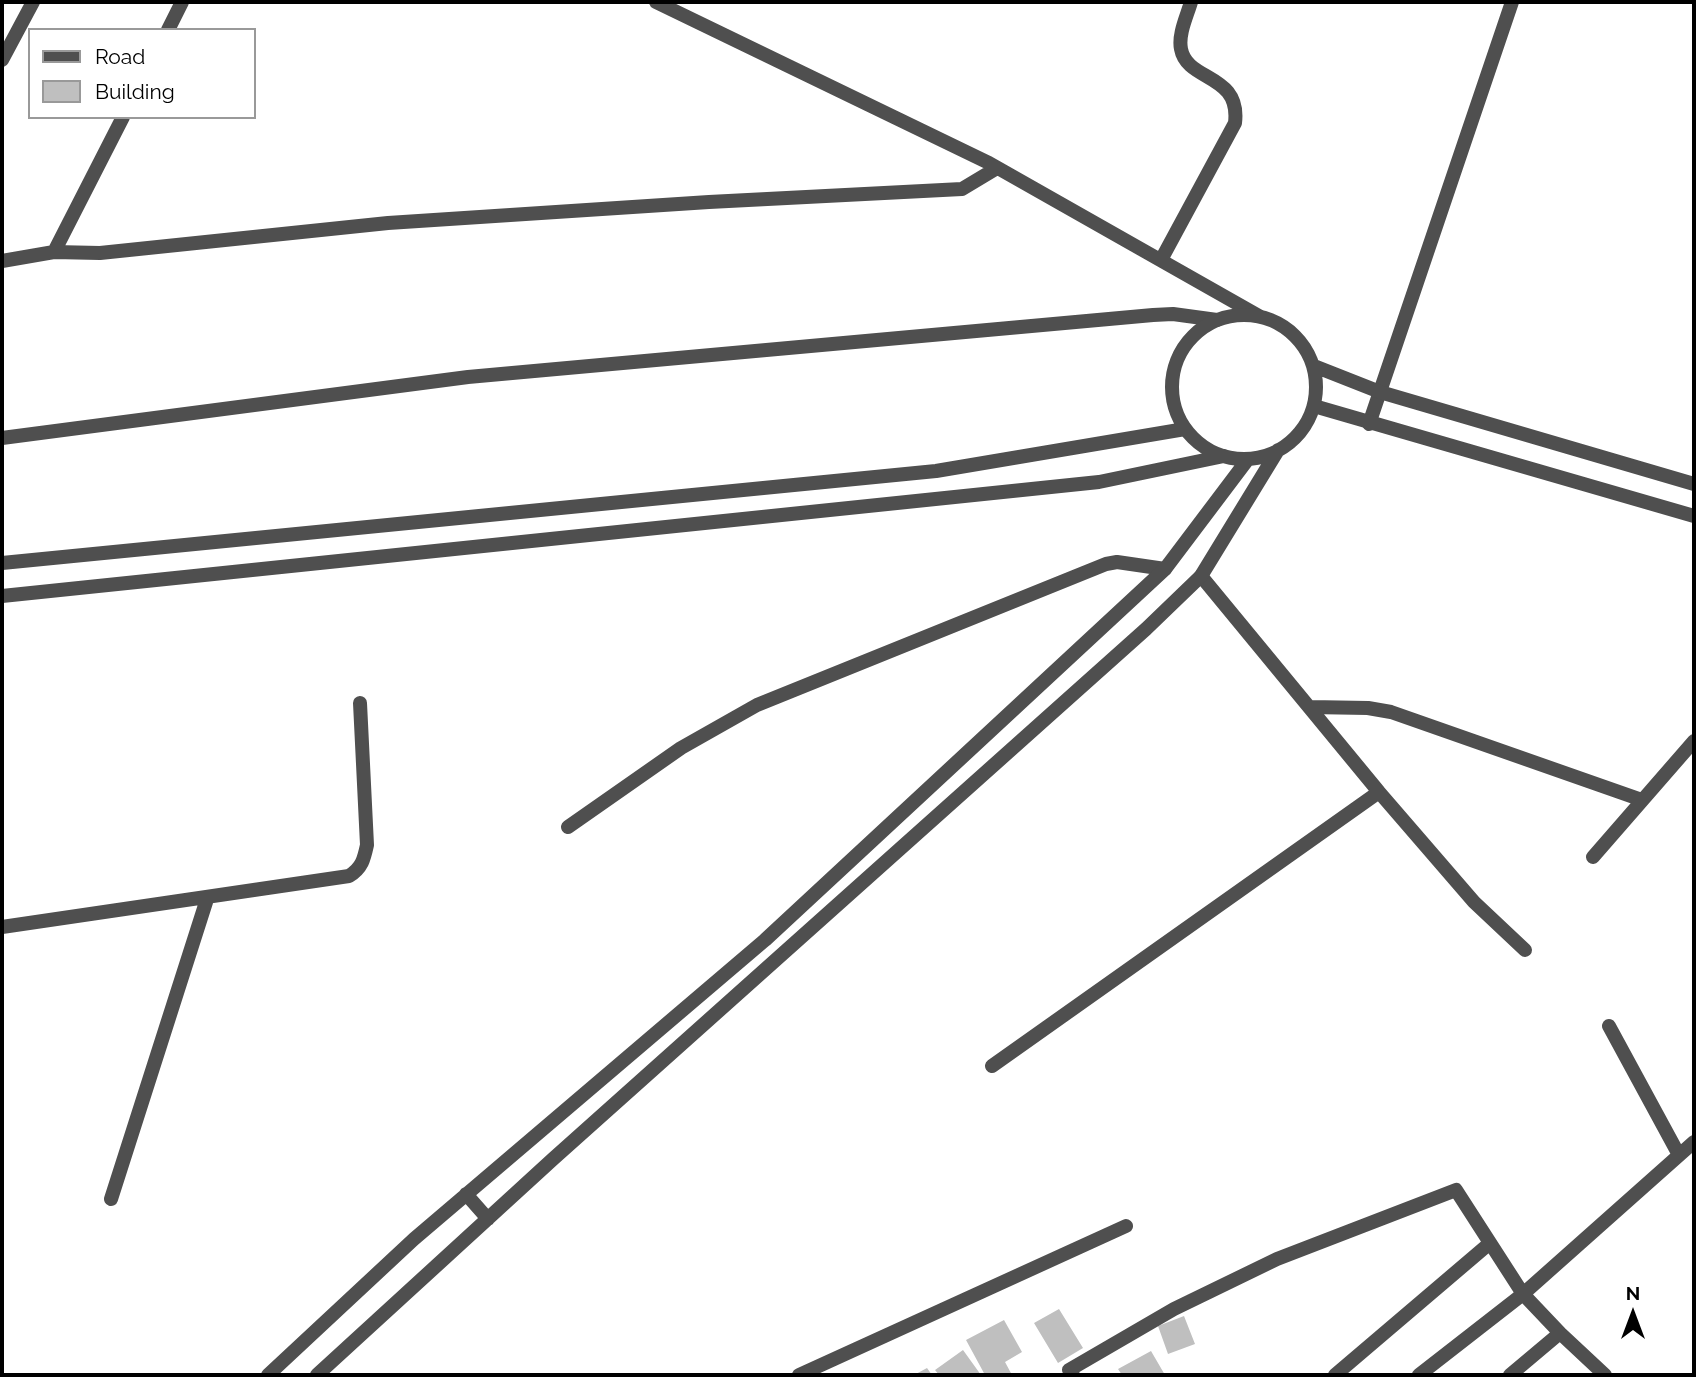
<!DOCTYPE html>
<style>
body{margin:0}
#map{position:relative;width:1696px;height:1377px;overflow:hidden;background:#fff;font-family:Raleway,sans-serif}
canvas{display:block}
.frame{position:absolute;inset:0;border:4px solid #000;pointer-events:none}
.legend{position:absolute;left:28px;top:28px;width:228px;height:91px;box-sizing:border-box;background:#fff;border:2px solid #999;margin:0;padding:9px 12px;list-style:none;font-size:21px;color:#000}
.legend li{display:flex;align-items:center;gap:14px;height:35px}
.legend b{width:35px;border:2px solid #999}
.north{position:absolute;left:1598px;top:1279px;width:70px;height:70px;-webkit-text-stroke:5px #fff;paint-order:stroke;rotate:0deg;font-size:19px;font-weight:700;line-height:28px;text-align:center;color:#000}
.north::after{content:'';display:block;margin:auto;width:24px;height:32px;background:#000;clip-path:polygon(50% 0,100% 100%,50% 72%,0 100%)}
</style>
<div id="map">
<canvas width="1696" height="1377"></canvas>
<div class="frame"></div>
<ul class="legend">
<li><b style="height:9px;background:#4f4f4f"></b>Road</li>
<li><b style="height:19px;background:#bfbfbf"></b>Building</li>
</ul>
<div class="north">N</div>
</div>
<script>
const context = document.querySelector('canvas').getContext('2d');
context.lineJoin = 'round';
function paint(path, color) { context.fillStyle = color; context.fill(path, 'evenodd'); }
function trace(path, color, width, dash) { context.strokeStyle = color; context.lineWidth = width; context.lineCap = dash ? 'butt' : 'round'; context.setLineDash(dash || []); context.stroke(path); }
paint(new Path2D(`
 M1059 1309 1083 1348 1058 1363 1034 1323Z
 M1184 1316 1195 1344 1168 1354 1158 1326Z
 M1004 1320 1022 1352 1005 1362 1012 1375H985L966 1340Z
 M963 1350 981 1375H939L935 1370Z
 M1151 1351 1165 1375H1122L1118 1369Z
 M927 1368 932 1375H914Z`), '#bfbfbf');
trace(new Path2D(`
 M568 827 681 748 757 705 1106 564 1117 562 1165 569
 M2 927 349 876C362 868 364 859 367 845L360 703
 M111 1199 207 899`), '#4f4f4f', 14);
trace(new Path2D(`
 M656 2 989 163 1259 316
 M168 30 182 2
 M2 60 33 2
 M123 117 54 252 100 253 388 223 709 202 962 189 997 168
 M1161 260 1235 123C1241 73 1187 82 1181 49 1178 34 1187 16 1191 2
 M2 261 54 252
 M1369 424 1512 2
 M2 438 468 377 1153 315 1173 314 1217 320
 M1201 576 1379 792 1474 902 1525 950
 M1310 707 1368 708 1391 712 1642 800
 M1593 857 1694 741
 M1609 1026 1679 1155
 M992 1066 1379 792
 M799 1375 1126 1226
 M1073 1375 1069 1370 1174 1309 1277 1259 1456 1190 1523 1294 1560 1333 1605 1375
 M1335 1375 1490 1243
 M1419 1375 1523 1294 1694 1142
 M1510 1375 1560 1333`), '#4f4f4f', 14);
trace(new Path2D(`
 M1172 387a72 72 0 1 1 144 0a72 72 0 1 1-144 0Z
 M1314 366 1380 392 1694 484
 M1314 406 1694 516
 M2 563 936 471 1185 429
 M2 596 1099 482 1224 456
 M466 1194 488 1219
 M268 1375 414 1239 765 940 1165 569 1248 459
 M317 1375 553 1159 1146 629 1201 576 1278 450`), '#4f4f4f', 14);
</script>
